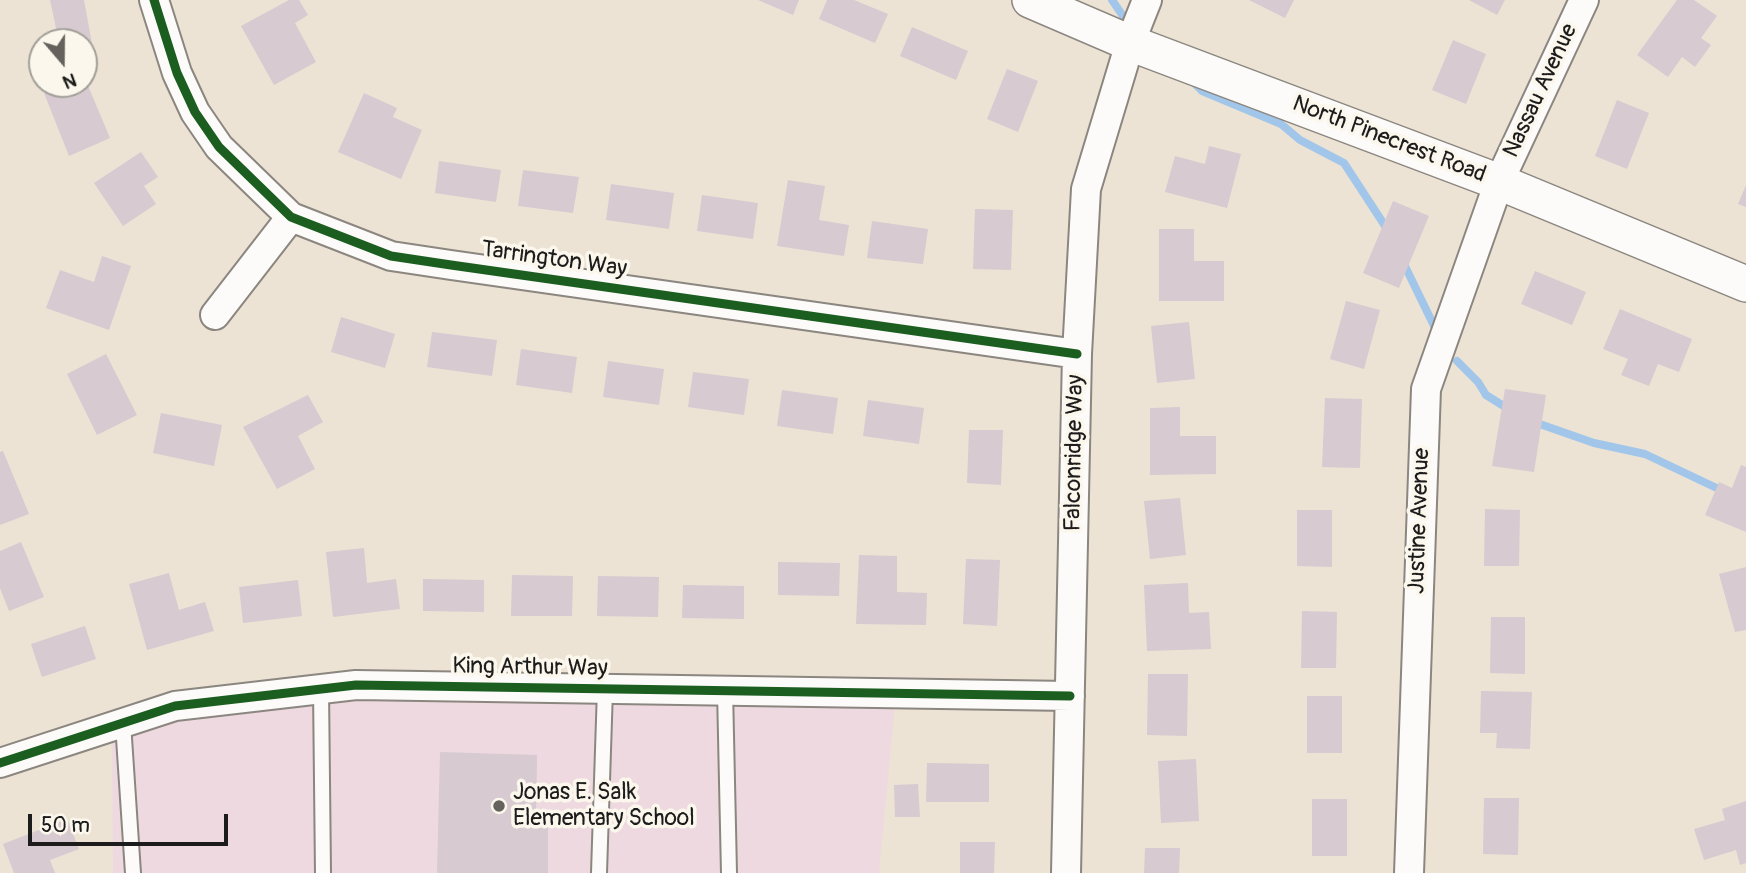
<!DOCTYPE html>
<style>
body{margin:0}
#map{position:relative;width:1746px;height:873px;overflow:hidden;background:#ece3d5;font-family:Pangolin,sans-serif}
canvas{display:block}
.north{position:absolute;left:28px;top:28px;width:70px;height:70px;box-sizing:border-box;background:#fbf7ec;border:2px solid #a29f99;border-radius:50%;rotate:160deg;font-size:19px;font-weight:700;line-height:28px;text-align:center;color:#1c1c1c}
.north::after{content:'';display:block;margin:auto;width:24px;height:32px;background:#65625d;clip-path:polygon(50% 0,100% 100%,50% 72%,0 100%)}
.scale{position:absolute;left:28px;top:814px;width:200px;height:32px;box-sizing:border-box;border:4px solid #1c1c1c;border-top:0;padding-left:9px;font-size:21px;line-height:24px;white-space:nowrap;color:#1c1c1c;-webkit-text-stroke:5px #fbf7ec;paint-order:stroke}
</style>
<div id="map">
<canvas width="1746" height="873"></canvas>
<div class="north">N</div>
<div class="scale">50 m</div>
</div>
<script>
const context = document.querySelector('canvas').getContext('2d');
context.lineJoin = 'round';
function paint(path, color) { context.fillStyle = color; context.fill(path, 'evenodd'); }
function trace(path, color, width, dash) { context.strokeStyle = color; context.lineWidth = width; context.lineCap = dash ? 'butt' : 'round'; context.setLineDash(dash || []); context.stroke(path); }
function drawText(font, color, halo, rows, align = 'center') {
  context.font = font + ' Pangolin,sans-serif'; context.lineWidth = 7; context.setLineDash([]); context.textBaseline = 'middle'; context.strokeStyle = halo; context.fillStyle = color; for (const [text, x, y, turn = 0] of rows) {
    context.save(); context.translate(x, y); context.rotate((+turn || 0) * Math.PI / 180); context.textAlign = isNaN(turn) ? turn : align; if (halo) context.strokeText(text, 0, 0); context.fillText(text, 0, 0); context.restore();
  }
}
paint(new Path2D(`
 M339 698 895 704 879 873H113L112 740 183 717Z`), '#edd9df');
trace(new Path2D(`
 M1112 0 1123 16
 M1192 81 1202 91 1281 124 1300 140 1344 163 1389 232
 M1402 260 1437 332
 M1457 361 1478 382 1486 395 1510 410
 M1534 422 1594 443 1645 454 1725 492`), '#a2c6ea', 8);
paint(new Path2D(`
 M50 0H84L93 49 84 51V42H59Z
 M289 0H299L308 15 295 23 316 62 274 85 241 26Z
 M758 0H799L793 15Z
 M827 0H854L888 14 875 43 819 19Z
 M1249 0H1294L1285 18Z
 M1469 0H1505L1497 15Z
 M1677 0H1694L1717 16 1701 38 1711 45 1695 67 1682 57 1668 77 1637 55Z
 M912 27 968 51 956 80 900 56Z
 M1453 40 1486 54 1466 104 1432 90Z
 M1007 69 1038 81 1018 132 987 119Z
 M84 76 110 138 69 156 44 93 67 84H84Z
 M364 93 397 108 393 117 422 130 401 179 338 152Z
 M1617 100 1649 113 1627 169 1595 156Z
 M1209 146 1241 154 1227 208 1165 192 1175 156 1205 164Z
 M141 152 158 177 144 186 156 204 123 226 94 183Z
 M439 161 501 170 496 202 435 193Z
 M523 170 579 177 573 213 518 206Z
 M788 180 825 186 819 220 849 225 844 256 777 246Z
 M611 184 674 193 669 229 606 220Z
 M1746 185V207L1738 204Z
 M702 195 758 203 753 239 697 231Z
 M1393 201 1429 216 1399 288 1363 273Z
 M975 209 1013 210 1011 270 973 269Z
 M872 221 928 229 923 264 867 258Z
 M1159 229H1194V261H1224V301H1159Z
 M102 256 131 266 109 330 46 308 60 270 94 282Z
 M1535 271 1586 292 1572 325 1521 304Z
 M1346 301 1380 310 1364 369 1330 359Z
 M1620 309 1692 339 1679 372 1658 364 1649 386 1621 375 1628 359 1603 349Z
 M341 317 395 334 385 368 331 352Z
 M1189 322 1195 379 1157 383 1151 326Z
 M432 332 497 340 492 376 427 367Z
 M521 349 577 357 572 393 516 385Z
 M106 354 137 415 97 435 67 374Z
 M608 361 664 369 659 405 603 397Z
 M693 372 749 379 744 415 688 407Z
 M1505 389 1546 395 1534 472 1492 466Z
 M782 390 838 398 833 434 777 426Z
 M308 395 323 422 298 436 315 469 277 489 243 427Z
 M1325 398 1362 399 1360 468 1322 467Z
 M868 400 924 408 919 444 863 436Z
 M1180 407V436H1216V474L1150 475V408Z
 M161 413 222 425 214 466 153 453Z
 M969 430H1003L1001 485 967 483Z
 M3 451 29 514 0 525V452Z
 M1741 465 1746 467V532L1705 515 1719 482 1732 488Z
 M1180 498 1186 555 1150 559 1144 501Z
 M1485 509 1520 510 1519 566H1484Z
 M1297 510H1332V567L1297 566Z
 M21 542 44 597 9 611 0 588V551Z
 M364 548 367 583 396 579 400 609 333 617 326 552Z
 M859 555 897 556V592L927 593 926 625 856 624Z
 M966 559 1000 560 997 626 963 624Z
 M778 562 840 563 839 596 778 595Z
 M1746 567V630L1735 632 1719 574Z
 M169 573 179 610 205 602 214 631 147 650 129 584Z
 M512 575 573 576 572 616H511Z
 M598 576 659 577 658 617 597 616Z
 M423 579 484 580V612L423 611Z
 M298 580 302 616 243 623 239 587Z
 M1188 583 1189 613 1209 612 1211 649 1147 651 1144 585Z
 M683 585 744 586V619L682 618Z
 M1302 611 1337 612 1336 668H1301Z
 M1491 617H1525V674L1490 673Z
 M85 626 96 659 42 677 31 644Z
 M1148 674H1188L1187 736 1147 735Z
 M1481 691 1532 692 1530 749 1496 748 1497 733H1480Z
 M1307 696H1342V753H1307Z
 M440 752 537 755 536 818H548V873H437Z
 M1196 759 1199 821 1161 823 1158 761Z
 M927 763 989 764V802H926Z
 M918 784 920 817H895L894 785Z
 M1484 798H1519L1518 855 1483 854Z
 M1312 799H1347V856H1312Z
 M1746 801V863L1740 865 1736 850 1704 860 1694 829 1725 820 1722 809Z
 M67 819 79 849 50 860 55 873H14L3 844Z
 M960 842H995L994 873H960Z
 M1145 848H1180L1179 873H1144Z`), '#d7cad1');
const service = new Path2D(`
 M321 689 323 873
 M725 690 729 873
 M123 723 133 873
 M599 873 605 689`);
const minor = new Path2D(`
 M154 0 177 73 195 112 219 147 291 217 391 256 451 265 1077 354
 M215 315 291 217
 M0 763 175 706 356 685 1070 696
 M1066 873 1077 354 1086 189 1130 43 1147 0
 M1409 873 1426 389 1499 182 1584 0`);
const tertiary = new Path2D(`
 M1030 0 1130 43 1499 182 1746 284`);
trace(service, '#8b867f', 18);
trace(minor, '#8b867f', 32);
trace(tertiary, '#8b867f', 38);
trace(service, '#fcfbf9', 14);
trace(minor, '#fcfbf9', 28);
trace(tertiary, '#fcfbf9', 35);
trace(new Path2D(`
 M154 0 177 73 195 112 219 147 291 217 391 256 451 265 1077 354
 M0 763 175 706 356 685 1070 696`), '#1b5e20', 9);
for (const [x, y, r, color] of [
 [499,806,7,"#65625d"]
]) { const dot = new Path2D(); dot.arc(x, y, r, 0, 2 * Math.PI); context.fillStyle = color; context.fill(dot); trace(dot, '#fbf7ec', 2.5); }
drawText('23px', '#1c1c1c', '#fbf7ec', [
 ["Nassau Avenue",1541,91,-65],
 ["North Pinecrest Road",1389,140,21],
 ["Tarrington Way",554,260,8],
 ["Falconridge Way",1075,453,-89],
 ["Justine Avenue",1420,521,-88],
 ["King Arthur Way",530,668,1]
]);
drawText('23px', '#1c1c1c', '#fbf7ec', [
 ["Jonas E. Salk",513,793],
 ["Elementary School",513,819]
], 'left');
</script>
